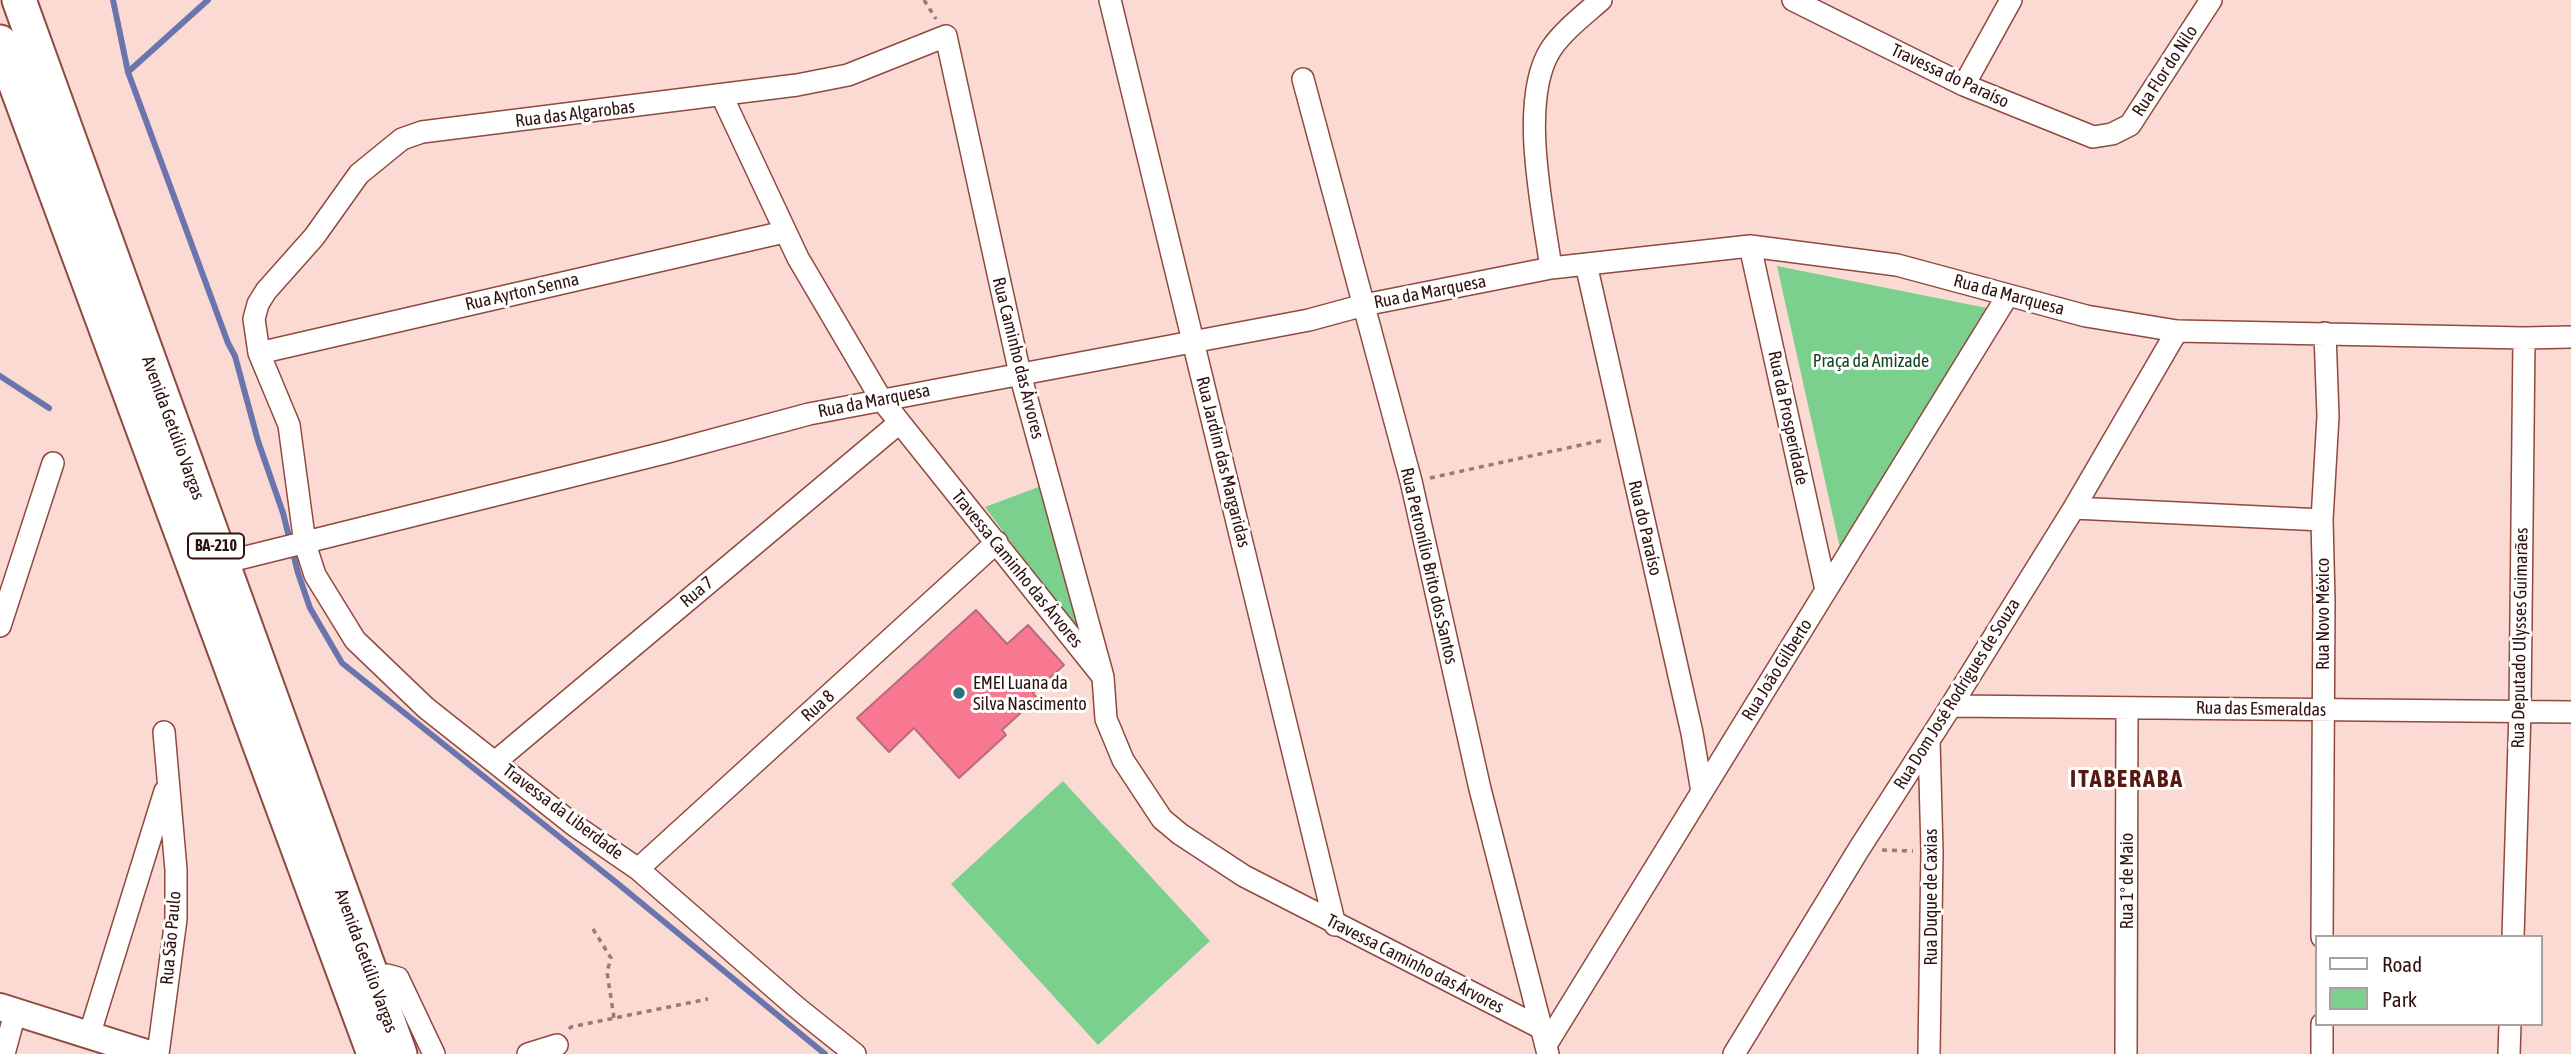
<!DOCTYPE html>
<meta charset="utf-8">
<style>
body{margin:0}
#map{position:relative;width:2571px;height:1054px;overflow:hidden;background:#fcdad4;font-family:"Asap Condensed",sans-serif}
canvas{display:block}
.legend{position:absolute;left:2315px;top:935px;width:228px;height:91px;box-sizing:border-box;background:#fff;border:2px solid #aca09f;margin:0;padding:9px 12px;list-style:none;font-size:21px;color:#2f120e}
.legend li{display:flex;align-items:center;gap:14px;height:35px}
.legend b{width:35px;border:2px solid #aca09f}
</style>
<div id="map">
<canvas width="2571" height="1054"></canvas>
<ul class="legend">
<li><b style="height:9px;background:#fff"></b>Road</li>
<li><b style="height:19px;background:#7bd08d"></b>Park</li>
</ul>
</div>
<script>
const context = document.querySelector('canvas').getContext('2d');
context.lineJoin = 'round';
function paint(path, color) { context.fillStyle = color; context.fill(path, 'evenodd'); }
function trace(path, color, width, dash) { context.strokeStyle = color; context.lineWidth = width; context.lineCap = dash ? 'butt' : 'round'; context.setLineDash(dash || []); context.stroke(path); }
function drawText(font, color, halo, rows, align = 'center') {
  context.font = font + ' "Asap Condensed",sans-serif'; context.lineWidth = 6; context.setLineDash([]); context.textBaseline = 'middle'; context.strokeStyle = halo; context.fillStyle = color; for (const [text, x, y, turn = 0] of rows) {
    context.save(); context.translate(x, y); context.rotate((+turn || 0) * Math.PI / 180); context.textAlign = isNaN(turn) ? turn : align; if (halo) context.strokeText(text, 0, 0); context.fillText(text, 0, 0); context.restore();
  }
}
paint(new Path2D(`
 M1777 266 1987 308 1840 548Z
 M1041 486 1085 643 985 507Z
 M1063 781 1210 941 1098 1045 951 884Z`), '#7bd08d');
trace(new Path2D(`
 M113 0 128 72 228 343 235 356 258 441 283 513 298 573 310 608 342 663 617 883 825 1054
 M128 72 208 0
 M0 376 49 408`), '#6a75ae', 6);
const building = new Path2D(`
 M976 610 1007 644 1028 625 1064 665 1033 693 1037 698 1002 730 1006 735 959 778 914 728 889 752 857 718Z`);
paint(building, '#f97891');
trace(building, '#b76c79', 2);
const minor = new Path2D(`
 M1110 0 1335 925
 M1793 0 1964 85 2093 137 2112 134 2130 125 2211 0
 M1303 79 1411 481 1480 789 1548 1054
 M1964 85 2011 0
 M722 96 798 258 881 399 1103 677 1106 719 1123 760 1162 819 1180 834 1244 876 1541 1028
 M1750 246 1826 590
 M1586 264 1692 733 1702 792
 M1551 268C1543 210 1518 100 1551 49 1564 30 1584 15 1601 0
 M259 353 784 232
 M2074 508 2322 520
 M222 563 668 452 809 414 1309 320 1364 305 1551 268 1750 246 1897 265 2086 316 2177 331 2524 338 2571 337
 M0 626 53 463
 M1951 706 2571 712
 M1929 740 1932 852 1929 1054
 M495 762 899 423
 M638 869 997 542
 M2322 937 2324 601 2322 520 2328 416 2325 333
 M2513 937 2520 711 2524 338
 M372 978 387 975 398 978 434 1054
 M89 1036 165 791
 M1546 1045 2008 295
 M4 1054 15 1013
 M158 1054 176 919V870L164 732
 M528 1054 557 1045
 M855 1054 795 1006 638 869 574 825 426 708 355 640 315 575 305 544 289 425 259 353 254 319 258 304 266 291 314 237 359 174 402 139 422 132 797 85 848 75 946 36 1020 374 1103 677
 M1734 1054 1859 849 1951 706 2074 508 2177 331
 M2126 1054 2127 708
 M2322 1054V1024
 M2509 1054 2510 1024`);
const tertiary = new Path2D(`
 M0 1007 149 1054`);
const primary = new Path2D(`
 M19 0 400 1054
 M0 42 374 1054`);
trace(minor, '#8f493f', 24);
trace(tertiary, '#8f493f', 30);
trace(primary, '#8f493f', 37);
trace(new Path2D(`
 M924 0 936 19
 M1430 478 1604 440
 M1882 850 1913 851
 M593 929 611 958 607 972 614 1018
 M569 1029 571 1027 708 999`), '#997a75', 3.5, [5, 5]);
trace(minor, '#fff', 21);
trace(tertiary, '#fff', 26);
trace(primary, '#fff', 33);
for (const [x, y, r, color] of [
 [959,693,7,"#2c737f"]
]) { const dot = new Path2D(); dot.arc(x, y, r, 0, 2 * Math.PI); context.fillStyle = color; context.fill(dot); trace(dot, '#fff', 2.5); }
for (const [x, y, w] of [
 [216,546,56]
]) { const box = new Path2D(); box.roundRect(x - w / 2, y - 12.5, w, 25, 5); context.fillStyle = '#fff'; context.fill(box); trace(box, '#2f120e', 2); }
drawText('bold 16px', '#2f120e', null, [
 ["BA-210",216,546]
]);
drawText('18px', '#2f120e', '#fff', [
 ["Rua Flor do Nilo",2165,71,-57],
 ["Travessa do Paraíso",1950,76,25],
 ["Rua das Algarobas",575,114,-7],
 ["Rua Ayrton Senna",522,292,-13],
 ["Rua da Marquesa",1430,292,-11],
 ["Rua da Marquesa",2009,295,15],
 ["Rua Caminho das Árvores",1018,358,76],
 ["Rua da Marquesa",874,401,-11],
 ["Rua da Prosperidade",1788,418,78],
 ["Avenida Getúlio Vargas",173,428,70],
 ["Rua Jardim das Margaridas",1223,462,76],
 ["Rua do Paraíso",1645,528,77],
 ["Rua Petronílio Brito dos Santos",1429,566,77],
 ["Travessa Caminho das Árvores",1017,569,51],
 ["Rua 7",697,592,-40],
 ["Rua Novo México",2323,614,-90],
 ["Rua Deputado Ulysses Guimarães",2520,638,-89],
 ["Rua João Gilberto",1777,670,-58],
 ["Rua Dom José Rodrigues de Souza",1957,694,-58],
 ["Rua 8",818,706,-42],
 ["Rua das Esmeraldas",2261,709,1],
 ["Travessa da Liberdade",563,812,37],
 ["Rua 1º de Maio",2127,881,-90],
 ["Rua Duque de Caxias",1931,897,-90],
 ["Rua São Paulo",171,938,-85],
 ["Avenida Getúlio Vargas",366,961,70],
 ["Travessa Caminho das Árvores",1415,964,27]
]);
drawText('18px', '#174423', '#fff', [
 ["Praça da Amizade",1871,361]
]);
drawText('18px', '#2f120e', '#fff', [
 ["EMEI Luana da",973,683],
 ["Silva Nascimento",973,704]
], 'left');
context.letterSpacing = '2px';
drawText('bold 24px', '#591811', '#fff', [
 ["ITABERABA",2127,779]
]);
context.letterSpacing = '0px';
</script>
